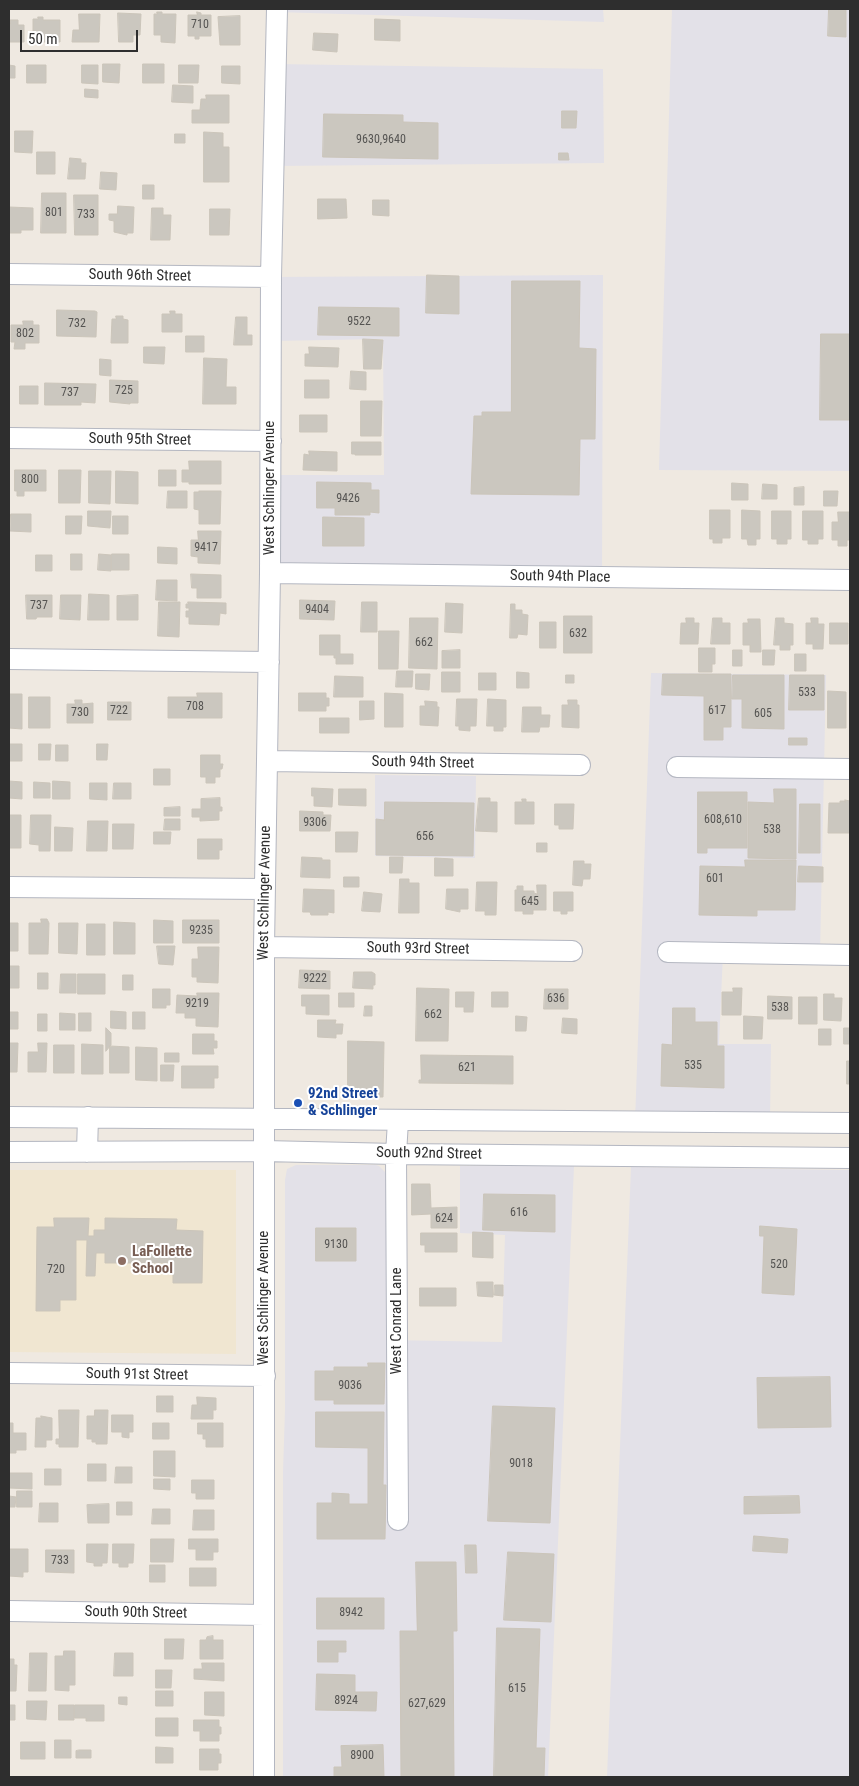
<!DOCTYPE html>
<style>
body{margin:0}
#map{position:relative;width:859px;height:1786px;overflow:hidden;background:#efe9e1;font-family:"Roboto Condensed",sans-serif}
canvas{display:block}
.frame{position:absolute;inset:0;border:10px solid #2e2e2e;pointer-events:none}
.scale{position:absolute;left:20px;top:30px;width:118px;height:22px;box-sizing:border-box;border:2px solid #2e2e2e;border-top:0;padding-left:6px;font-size:15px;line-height:18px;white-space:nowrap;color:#2e2e2e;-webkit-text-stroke:4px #fff;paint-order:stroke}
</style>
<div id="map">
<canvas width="859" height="1786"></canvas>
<div class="frame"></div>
<div class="scale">50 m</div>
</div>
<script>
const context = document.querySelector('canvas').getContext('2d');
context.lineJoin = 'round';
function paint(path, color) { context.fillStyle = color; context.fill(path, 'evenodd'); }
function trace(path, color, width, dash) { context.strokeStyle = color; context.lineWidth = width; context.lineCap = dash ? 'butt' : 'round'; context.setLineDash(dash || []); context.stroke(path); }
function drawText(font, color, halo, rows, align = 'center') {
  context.font = font + ' "Roboto Condensed",sans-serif'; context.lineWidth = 4; context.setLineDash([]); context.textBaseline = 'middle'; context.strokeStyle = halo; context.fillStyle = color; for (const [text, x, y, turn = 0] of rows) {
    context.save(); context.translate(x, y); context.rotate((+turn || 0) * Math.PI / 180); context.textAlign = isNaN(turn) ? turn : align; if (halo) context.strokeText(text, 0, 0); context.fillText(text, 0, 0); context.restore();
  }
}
paint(new Path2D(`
 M277 9H603L604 22 277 12Z
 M672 9H850V471L659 470Z
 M275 64 603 69 604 163 273 166Z
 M603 275 602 577 270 573 271 475H384L383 339 271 341V277Z
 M651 673 826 675 820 954 723 953 719 1044H771L770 1123 635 1122Z
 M375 775 476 776 475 858 375 856Z
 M296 1165H376L379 1166 386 1173 387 1340 502 1342 505 1235 460 1233V1166H574L548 1777H283V1472L285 1410V1180L287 1169Z
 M631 1167 850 1170V1777H607Z`), '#e3e1e8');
paint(new Path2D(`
 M9 1170H236V1354L9 1352Z`), '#f0e6d1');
const building = new Path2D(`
 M829 9H846V37L828 36Z
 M157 12H162V14H176L175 43 161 42V35H154V14H157Z
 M197 12 201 13V15H211V36H199V39H195V36H188V15H197Z
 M118 13 141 14 140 35H133V42H119Z
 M79 14H100L99 42H72L73 30H79Z
 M240 16V45H220L218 17Z
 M38 17H43V20H60V42H33V19H38Z
 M375 19 400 20V41L375 40Z
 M10 20H18V25H24V42H9V45V24H10Z
 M314 33 338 34 337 52 313 50Z
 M9 63V65L15 66V78H9V82Z
 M103 64H120L119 83 103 82Z
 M143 64H164V83H143Z
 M27 65H46V83H27Z
 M82 65H98V84L82 83Z
 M179 65H199L198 83H179Z
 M222 66H240V84L222 83Z
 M173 85 193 86V103L172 102Z
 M85 89 98 90V98L85 97Z
 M206 95H229V123H192V110H200L201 99H206Z
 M562 111H577L576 128H562Z
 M324 114 403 115V122L438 123V159L323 157Z
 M15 131H33L32 153 15 152Z
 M204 132 223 133V147H229V182H204Z
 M175 134H185V143H175Z
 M37 152H55V174H37Z
 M559 153H568L569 160H559Z
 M70 158 81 159V163H86L85 179H68Z
 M101 172 117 173 116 190 100 189Z
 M143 185H154V199H143Z
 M42 193H66V233H41Z
 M74 195H98V235H75Z
 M318 199H346L347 218 318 219Z
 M373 200H389V216L373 215Z
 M118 206 134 207 133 233H127V235L114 232V221L109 220V214H117Z
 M9 207 33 208V230H21V233H9Z
 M152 208H163V215H171L170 240H151Z
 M210 209H230L229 235H210Z
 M427 275 459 276V314L426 313Z
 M512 281H580L579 348 596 349 595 439H580L579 495 471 494 474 416H482V412H511Z
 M319 307 399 308V336L318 335Z
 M57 310 95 311 97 312 96 337 57 336Z
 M170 311H175V314H182V332H162V314H170Z
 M116 316H123V319L128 320V343H111L112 319H116Z
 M236 317H247V335H252V345H234Z
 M23 321H33V325H39V343H25V349H14L15 342H11V325H23Z
 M821 334H850V420H820Z
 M186 336H204V352H186Z
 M363 339 383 340 381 369H364Z
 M144 347H165L164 364 144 363Z
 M309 347 339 348 338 367 305 366V354H309Z
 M204 358 227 359 226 387H236V404H203Z
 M100 359 111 360V376L100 375Z
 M351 371 366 372V390L350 389Z
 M110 380 138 381V403H130V404L110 402Z
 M305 380H329V398H305Z
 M45 383 96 384 95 403 81 402V405H45Z
 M20 386H38V404H20Z
 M361 401H382L381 436H361Z
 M300 415H327V432H300Z
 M352 442H381V455H355V454H352Z
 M309 451 337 452V471L303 470 304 454 309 455Z
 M189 461H221V484H189V482H182V470H189Z
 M15 470H46V491H24V496H17V491H15Z
 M59 470H81L80 503H59Z
 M159 470H176V486H159Z
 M89 471H111L110 504 89 503Z
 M116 471 138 472V504L116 503Z
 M317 482 371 483V490H379V513L370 512V515H335V508H317Z
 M732 483 748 484V500H732Z
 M763 484 777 485V499H762Z
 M804 487V505H794V488Z
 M168 491H187V508H167Z
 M199 491H221L220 524H199V510L194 509V492H199Z
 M824 491H838L837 506H824Z
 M710 510H730V538H722V543H713V539H710Z
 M742 510 760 511V539H756V545H748L747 539H742Z
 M88 511H111L110 528 88 526Z
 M772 511H791V539H787V544H777V539H772Z
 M803 511H823V539H818V544H808V540H803Z
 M838 512H850V540H847V546H838V540H832V522H838Z
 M11 514H31V532L10 531Z
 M66 516H82L81 534H66Z
 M113 516H128V534H113Z
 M323 517 364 518V546H323Z
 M198 531H221L220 564 198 563V557L191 556V540H198Z
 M158 547 177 548V564L158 563Z
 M71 554H82V570H71Z
 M99 554 111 555V571L98 570Z
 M112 554H129V570H112Z
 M36 555H52V571H36Z
 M191 574 221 575V598H197V588H192Z
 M157 580H177V601L156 600Z
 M89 594 109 595V620H88Z
 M26 595H52V617H37L36 619H27Z
 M61 595H81L80 620 60 619Z
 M138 595V620H117V596Z
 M300 600 335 601 334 620 300 619Z
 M159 602H180L179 637 158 636Z
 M188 602 226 603V614L220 613 219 625 189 624V617H186V611H189V608H186V604H188Z
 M362 602H377V632H361Z
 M446 603 463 604 462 633 445 632Z
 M511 604H515V610H522V614L528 615 527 635 518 634 517 638H510Z
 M564 616H592V653H564Z
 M410 618H438L437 669 409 668Z
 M686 618H694V623H699L698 644H680L681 623H686Z
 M713 618H722V623H730V644H711Z
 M776 618H784V623L793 624V645H790V650H780V645H774Z
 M811 618H818V624H824L823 649H813V644H806V623H811Z
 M748 619H760L761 652H750V645H743V623H748Z
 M540 622H556V648H540Z
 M830 623H848V644H830Z
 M379 631H399L398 669H379Z
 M320 635H340V654H353V664H336V658H334V655H320Z
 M699 648H715V664H712V672H699Z
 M460 650V668H442V651Z
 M733 650H742V666H733Z
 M763 650H775L774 665H763Z
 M795 654H806V671H795Z
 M397 671H413L412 687H396Z
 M442 672H460V692H442Z
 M517 672 529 673V688H517Z
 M479 673H496V690H479Z
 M416 674H430L429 690 416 689Z
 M663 674H731V727H723V740H704V696L662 695Z
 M566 675H574V683H566Z
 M733 675H784V729L742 728V699H732Z
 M790 675H824V710H789Z
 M335 676 363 677V697H334Z
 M828 691 846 692V728H828Z
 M197 693H222V718H168V697H197Z
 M299 693H326V698H329V706H326V711H299Z
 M385 693 403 694V727H385Z
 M9 694H22V729L9 728Z
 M29 697H50V728H29Z
 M457 699H477L476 726H470V731L459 730V726H456Z
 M488 699 506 700V727H503V731H494V726H487Z
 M75 700H82V704L93 703V723H67V704H75Z
 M568 700H577V705H579V728L562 727V705H568Z
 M360 701H374V719L360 720Z
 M425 701 437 702V707H439L438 726 420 725V706H425Z
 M108 702H131V720H108Z
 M523 707H541V715H550L549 727H540L539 732H522Z
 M320 718H349V733H320Z
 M789 738H807V745H789Z
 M9 744H22V761H9Z
 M39 744H51L50 760H39Z
 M97 744H108L107 760H97Z
 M56 745H68V761H56Z
 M201 755H220V764H223L222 769H220V777H215V783H206V777H201Z
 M154 769H170V785H154Z
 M9 781 22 782V799L9 798Z
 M53 781 70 782V799H53Z
 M34 782 50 783V798H34Z
 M90 783H107V800L90 799Z
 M114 783H131V799H113Z
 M312 788 333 789 332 807 314 806V796H312Z
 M339 789H366V806L339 805Z
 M774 789H796V859L748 858V802L774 803Z
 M698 792H747V848H707V853H698Z
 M220 798V807H222V811H219V820L200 821V817H192V809H201V799Z
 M479 798H490V802H497V832L476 831Z
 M522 799H526V802H534V824H515V802H522Z
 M845 800 850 801V833H828L829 803H840V801H844L845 802Z
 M385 802 474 803 473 856 376 855V819L384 820Z
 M555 804H574L573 829H559V825H555Z
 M800 804H820V853H799Z
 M180 807V816H164V808Z
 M300 811 323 812V815H331L330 831H300Z
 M9 815H21V848H9Z
 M31 815H51L50 851H39V845L30 844Z
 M165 819H180V830H164Z
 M88 821H108L107 851H87Z
 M113 824H134L133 849H113Z
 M55 827 73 828 72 851H55Z
 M154 832H171L170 844H154Z
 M336 832H358L357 852H336Z
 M198 839H222V850H219V859H198Z
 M537 843H547V852H537Z
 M302 857 322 858V860H330V878L301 877Z
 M390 857H403L402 873H390Z
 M435 858 453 859V876H435Z
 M745 860H796L795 910H757V916L699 915 700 866 745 867Z
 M574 861H584V864H591L590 879H583L582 886 573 885Z
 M799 866 823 867V882H798Z
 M344 877H359V887H344Z
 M400 879H409V883H419V913H399Z
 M477 882H497L496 915H485V911H476Z
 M537 885H546V910H533V914H523V911H515V890H517V886H523V891H534V893L537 894Z
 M304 889 334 890V913L328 912V915H311L310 912H303Z
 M447 889H468V909H460V912L446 909Z
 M364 892 382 894 380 912 362 911Z
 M554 892H573V911H567V914H561V911H554Z
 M41 919H47L49 923 48 954H29V923H41Z
 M154 920 173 921V943H154Z
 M183 920H219V943H183Z
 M114 922 135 923V954H114Z
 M9 923H18V951H9Z
 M59 923H78L77 954 59 953Z
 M87 924H105V955H87Z
 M157 946H175L173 965 159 964Z
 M198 947H219L218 983 197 982V977H192V959H198Z
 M9 966H19V988H9Z
 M300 970 330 971V989L299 988Z
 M354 972H372L375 974V985H373V989L353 988Z
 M38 973H48V989H38Z
 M61 974H76V993H60Z
 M78 974H105V994H78Z
 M123 975H133V990H123Z
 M417 988 449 989 448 1041H416Z
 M733 988H742L741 1015H722V992H733Z
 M153 989H170V1005H166V1008H153Z
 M545 989H568V1009H544Z
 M456 992H474L473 1012H464V1007H456Z
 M492 992H508V1007H492Z
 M197 993H219L218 1027 196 1026V1018H185V1013H176L177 995 197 996Z
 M339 993H354V1007H339Z
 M824 994H834V998H842L841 1021 824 1020Z
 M302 995H329V1015L306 1014V1006H302Z
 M768 996 792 997V1019H768Z
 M799 997H817V1024H799Z
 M365 1006H372V1016H364Z
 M673 1008H695V1022H717V1046H724V1088L661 1086 662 1044 672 1045Z
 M111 1011 126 1012V1029L111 1028Z
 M9 1012H18V1029H9Z
 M133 1012H145V1029H133Z
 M60 1013 75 1014V1030H60Z
 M79 1013H91V1031H79Z
 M38 1014H47V1031H38Z
 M516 1016 527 1017 526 1031H516Z
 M744 1016 763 1017 762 1039H744Z
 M563 1018 577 1019V1034L562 1033Z
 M318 1020H336L335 1024H343L342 1034H336V1038L318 1037Z
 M106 1028 111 1033V1045L106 1051Z
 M844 1028H850V1044H844Z
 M819 1029H831V1045H819Z
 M193 1034H214V1041H217V1048H213L214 1054H193Z
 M348 1041 384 1042 383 1097H348Z
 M9 1043H18L17 1072H9Z
 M38 1043H47L46 1072H28V1052H38Z
 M82 1044 103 1045V1074H82Z
 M54 1045H74V1073H54Z
 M110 1046 129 1047V1073H110Z
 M136 1047 157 1048V1081L136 1080Z
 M165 1053H179V1062H165Z
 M421 1055 513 1056V1084L419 1083V1080H421Z
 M847 1061H850V1084H847Z
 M161 1065H174L173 1081H161Z
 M182 1066H218V1078H214V1088H182Z
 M412 1184H430L431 1208 457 1207V1228H431V1214L412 1215Z
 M484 1194 555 1195V1232L483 1230Z
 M54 1218H89L88 1236H94V1230H105V1218L177 1219 176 1230 203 1231 202 1283H173V1263H105V1253H96L95 1276H86L87 1240H76V1300H60V1311H36L37 1227H54Z
 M760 1226 797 1229 794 1295 762 1293 764 1236H760Z
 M316 1228H356V1261H316Z
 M473 1232 493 1233V1258L473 1257Z
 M421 1233H457V1252H425V1245H421Z
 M477 1282H493V1297L478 1296Z
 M495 1285H503V1296L494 1295Z
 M420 1288H456V1306H420Z
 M368 1363H385L384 1404H334V1400H315V1371H334V1367H368Z
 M830 1377 831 1427 758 1428 757 1378Z
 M157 1396H173V1412H157Z
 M197 1397 216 1398V1410H213V1419H191L192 1405H197Z
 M493 1406 555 1408 550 1523 488 1521Z
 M59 1410H79L78 1447H59V1444H56V1439H59Z
 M95 1410H108L107 1444H96V1442H92V1439H87V1416H94Z
 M316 1412H384L383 1485H386L385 1539H317V1503H332V1493L349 1494V1504H368V1448L316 1447Z
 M112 1415H133V1432H129V1438L122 1437V1432H112Z
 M41 1416 52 1418V1440H46V1447H35L36 1418H41Z
 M9 1423H13V1433H26V1450H16V1453H9Z
 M153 1423H169V1439H153Z
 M198 1423H223V1447H206V1439H203V1434H198Z
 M154 1451H175V1477L154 1476Z
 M88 1464H106V1481H88Z
 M116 1467H132V1483H115Z
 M45 1469H61V1485H45Z
 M9 1473H32V1489L9 1488Z
 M154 1479H170V1490L154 1489Z
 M192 1480H214V1499H196V1493H192Z
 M17 1491H32V1507H17Z
 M9 1496 16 1497 15 1507H9Z
 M799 1496 800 1513 744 1514V1497Z
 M117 1502H132V1515H117Z
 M40 1503H58V1522H39Z
 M109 1504V1523H88L87 1505Z
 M153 1509H170V1524H152Z
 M194 1510H214V1530H193Z
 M754 1536 788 1539 787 1553 753 1551Z
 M151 1539H174L173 1562H151Z
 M189 1539H218V1552H213V1560H196V1549H189Z
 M87 1544H108L107 1563H102V1566H94V1563L87 1562Z
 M113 1544H134L133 1563H128V1567H119V1563H113Z
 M465 1545H476L477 1573H466Z
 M9 1549H28V1572H23V1577L9 1576Z
 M46 1550H74V1573L46 1572Z
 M508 1552 554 1554 551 1622 504 1620Z
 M416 1562H456L457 1631H453L454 1777H401L400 1631H417Z
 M150 1565H165V1582H150Z
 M190 1568H216V1586H190Z
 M317 1598H384V1629H317Z
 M497 1628 540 1629 536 1748H545L544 1777H494Z
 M213 1636V1640H223V1659H200V1640H206L207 1637Z
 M165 1639H184L183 1659H165Z
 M318 1641H346V1652H338V1662H318Z
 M64 1651H75V1685H69V1691L55 1690V1656H63Z
 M30 1653H47L46 1691H29Z
 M115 1653H133V1676H114Z
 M9 1659H14V1665H17L16 1691H9Z
 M202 1663H224V1681L194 1679V1669H202Z
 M156 1670H172L171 1688H156Z
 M317 1674 355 1675V1692H377L376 1711 316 1710Z
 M156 1691H173V1706H156Z
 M205 1692H224V1716L205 1715Z
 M119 1697H127V1705L119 1704Z
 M27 1701H47L46 1720 27 1719Z
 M9 1705H15V1720H9Z
 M59 1705H74V1720H59Z
 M75 1705H104V1721H86V1718H75Z
 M156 1718H178V1736H156Z
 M194 1720H219V1727H221V1734H219V1741H200V1731H194Z
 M55 1740H71V1758H55Z
 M21 1742H45V1759H21Z
 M383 1745 384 1777H320H334V1767H342L341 1746Z
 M156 1747 173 1748V1763H156Z
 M200 1749H219V1754H221V1763H218V1770H200Z
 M79 1750H91V1758H76V1751Z`);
paint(building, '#cbc7bf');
trace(building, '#cbc5ba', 1);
const minor = new Path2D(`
 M9 274 271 277
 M9 438 271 441
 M270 573 850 580
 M9 659 269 662
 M267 761 580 765
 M677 767 850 769
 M9 887 264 889
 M264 947 572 951
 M668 952 850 955
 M9 1117 850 1123
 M9 1152 264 1151 396 1154 850 1158
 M87 1152 88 1117
 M9 1373 265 1376
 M398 1520 396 1154 398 1121
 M9 1611 264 1615
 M264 1777V947L270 573 271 277 277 9`);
trace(minor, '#b4b7c1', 22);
trace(minor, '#fff', 20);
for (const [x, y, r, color] of [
 [298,1103,5,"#1a4fb4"],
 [122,1261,5,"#8d6e63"]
]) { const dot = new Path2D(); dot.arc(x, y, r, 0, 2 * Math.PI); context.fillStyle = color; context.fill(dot); trace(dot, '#fff', 2); }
drawText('12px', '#555452', null, [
 ["710",200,25],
 ["9630,9640",381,140],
 ["801",54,213],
 ["733",86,215],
 ["9522",359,322],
 ["732",77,324],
 ["802",25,334],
 ["725",124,391],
 ["737",70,393],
 ["800",30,480],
 ["9426",348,499],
 ["9417",206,548],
 ["737",39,606],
 ["9404",317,610],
 ["632",578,634],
 ["662",424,643],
 ["533",807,693],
 ["708",195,707],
 ["722",119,711],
 ["617",717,711],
 ["730",80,713],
 ["605",763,714],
 ["608,610",723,820],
 ["9306",315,823],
 ["538",772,830],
 ["656",425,837],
 ["601",715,879],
 ["645",530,902],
 ["9235",201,931],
 ["9222",315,979],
 ["636",556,999],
 ["9219",197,1004],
 ["538",780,1008],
 ["662",433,1015],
 ["535",693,1066],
 ["621",467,1068],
 ["616",519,1213],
 ["624",444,1219],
 ["9130",336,1245],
 ["520",779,1265],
 ["720",56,1270],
 ["9036",350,1386],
 ["9018",521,1464],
 ["733",60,1561],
 ["8942",351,1613],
 ["615",517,1689],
 ["8924",346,1701],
 ["627,629",427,1704],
 ["8900",362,1756]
]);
drawText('15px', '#2e2e2e', '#fff', [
 ["South 96th Street",140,276,1],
 ["South 95th Street",140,440,1],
 ["West Schlinger Avenue",270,488,-90],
 ["South 94th Place",560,577,1],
 ["South 94th Street",423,763,1],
 ["West Schlinger Avenue",265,893,-89],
 ["South 93rd Street",418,949,1],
 ["South 92nd Street",429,1154,1],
 ["West Schlinger Avenue",264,1298,-90],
 ["West Conrad Lane",397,1321,-90],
 ["South 91st Street",137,1375,1],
 ["South 90th Street",136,1613,1]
]);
drawText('bold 15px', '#164399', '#fff', [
 ["92nd Street",308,1094],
 ["& Schlinger",308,1111]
], 'left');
drawText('bold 15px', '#785e54', '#fff', [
 ["LaFollette",132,1252],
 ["School",132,1269]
], 'left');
</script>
